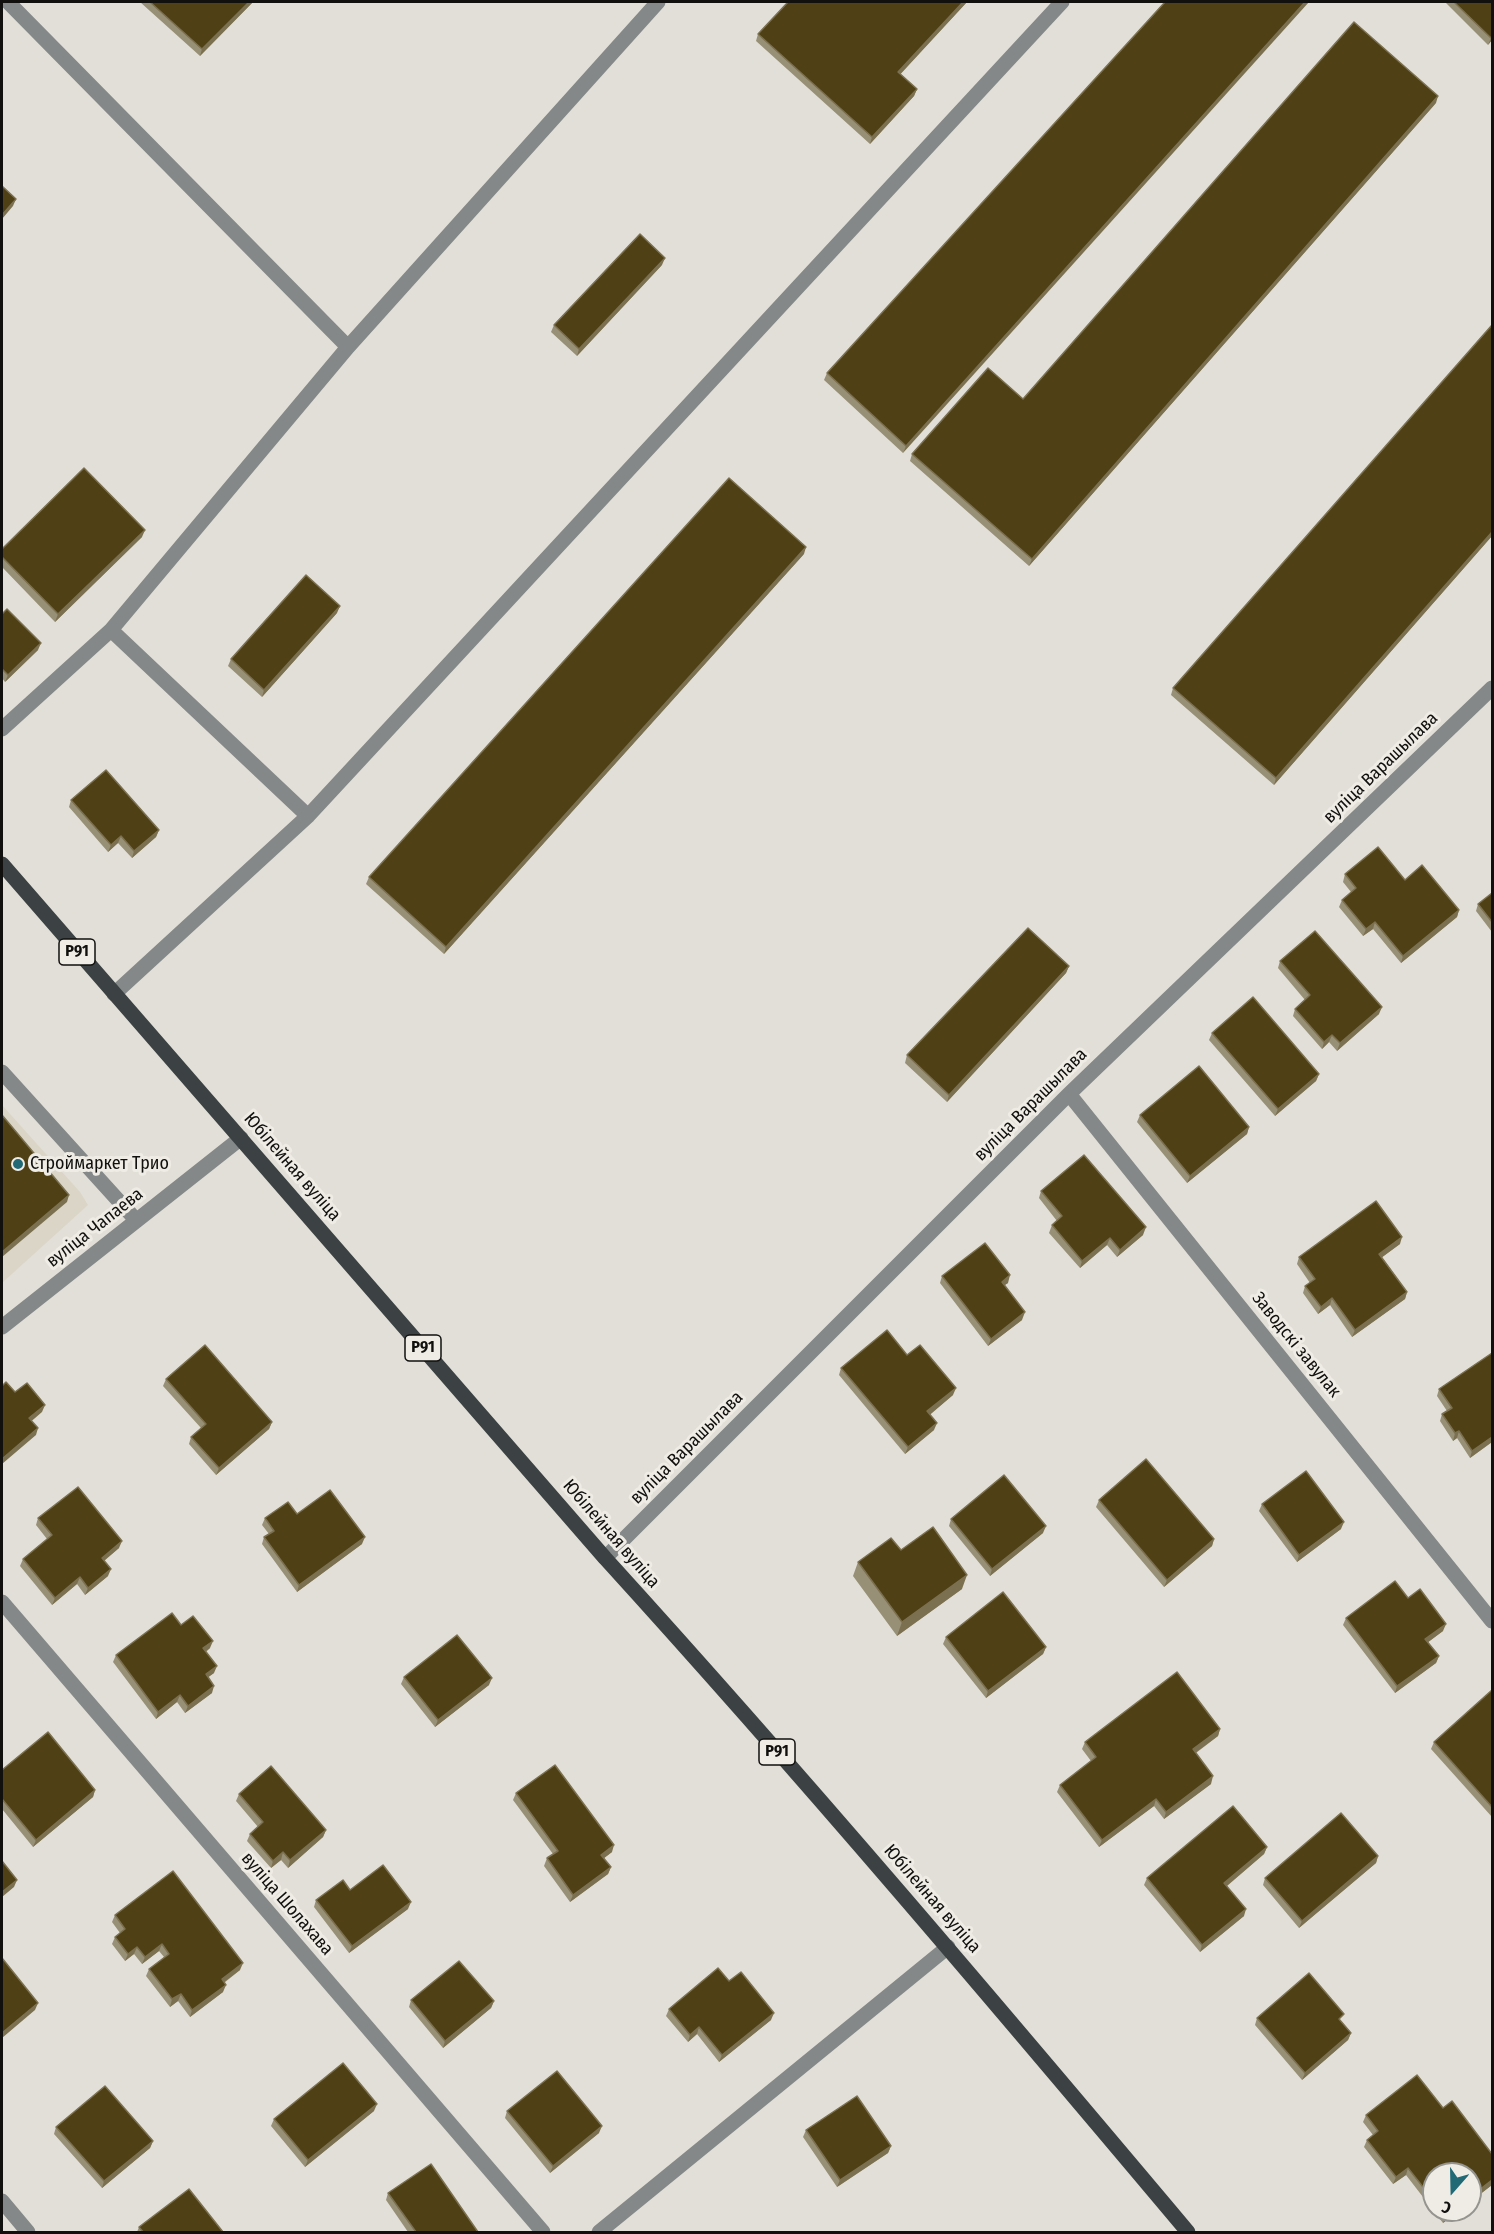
<!DOCTYPE html>
<meta charset="utf-8">
<style>
body{margin:0}
#map{position:relative;width:1494px;height:2234px;overflow:hidden;background:#e2dfd8;font-family:"Fira Sans Condensed",sans-serif}
canvas{display:block}
.frame{position:absolute;inset:0;border:3px solid #11100e;pointer-events:none}
.north{position:absolute;left:1422px;top:2162px;width:60px;height:60px;box-sizing:border-box;background:#efece5;border:2px solid #96948f;border-radius:50%;rotate:200deg;font-size:16px;font-weight:700;line-height:24px;text-align:center;color:#11100e}
.north::after{content:'';display:block;margin:auto;width:21px;height:27px;background:#206975;clip-path:polygon(50% 0,100% 100%,50% 72%,0 100%)}
</style>
<div id="map">
<canvas width="1494" height="2234"></canvas>
<div class="frame"></div>
<div class="north">С</div>
</div>
<script>
const context = document.querySelector('canvas').getContext('2d');
context.lineJoin = 'round';
function paint(path, color) { context.fillStyle = color; context.fill(path, 'evenodd'); }
function trace(path, color, width, dash) { context.strokeStyle = color; context.lineWidth = width; context.lineCap = dash ? 'butt' : 'round'; context.setLineDash(dash || []); context.stroke(path); }
function drawText(font, color, halo, rows, align = 'center') {
  context.font = font + ' "Fira Sans Condensed",sans-serif'; context.lineWidth = 6; context.setLineDash([]); context.textBaseline = 'middle'; context.strokeStyle = halo; context.fillStyle = color; for (const [text, x, y, turn = 0] of rows) {
    context.save(); context.translate(x, y); context.rotate((+turn || 0) * Math.PI / 180); context.textAlign = isNaN(turn) ? turn : align; if (halo) context.strokeText(text, 0, 0); context.fillText(text, 0, 0); context.restore();
  }
}
paint(new Path2D(`
 M2 1105 80 1192 88 1205 2 1283Z`), '#dad5c7');
trace(new Path2D(`
 M8 2 348 347
 M2 729 111 630
 M308 816 111 630 348 347 658 2
 M114 994 308 816 1062 2
 M2 1072 136 1220
 M1069 1094 1492 1621
 M2 1327 241 1138
 M605 1558 1069 1094 1492 688
 M2 1602 543 2232
 M2 2201 28 2232
 M599 2232 948 1947`), '#848888', 15);
trace(new Path2D(`
 M2 864 605 1558C805 1778 997 2005 1188 2232`), '#3c4243', 15);
paint(new Path2D(`
 M140 2H253L200 56Z
 M788 2H967L900 74 917 89 914 96 870 144 756 41 758 34Z
 M1165 2 903 453 824 380 827 373Z
 M1445 2H1492V40L1488 45Z
 M1436 103 1029 566 910 461 912 454 1023 399Z
 M662 265 577 356 551 332 554 325Z
 M1492 325V536L1274 785 1171 695 1173 688Z
 M142 537 55 622 2 567V549Z
 M804 554 444 954 366 884 369 877Z
 M337 613 262 697 228 666 231 659Z
 M2 614 38 650 5 682 2 678Z
 M71 800 159 830 156 837 132 858 118 843 108 852 69 807Z
 M1345 874 1405 880 1459 910 1457 917 1401 963 1373 929 1363 936 1339 907 1342 900 1351 892 1343 882Z
 M1492 893V932L1476 911 1478 904Z
 M1280 961 1379 1014 1337 1051 1329 1042 1322 1049 1293 1016 1295 1009 1305 1000 1278 968Z
 M1069 966 1066 973 947 1102 905 1063 907 1055Z
 M1212 1033 1319 1074 1316 1081 1275 1116 1209 1040Z
 M1140 1115 1249 1127 1247 1134 1187 1183 1137 1122Z
 M1041 1191 1143 1235 1117 1257 1107 1245 1080 1268 1049 1233 1052 1225 1057 1221 1039 1198Z
 M1400 1244 1382 1257 1407 1292 1405 1299 1352 1337 1330 1305 1318 1314 1303 1293 1305 1286 1310 1283 1297 1264 1299 1257Z
 M942 1276 1008 1283 1004 1285 1022 1320 988 1346 940 1283Z
 M1492 1353V1442L1470 1458 1457 1438 1453 1441 1440 1421 1442 1414 1447 1411 1437 1396 1439 1389Z
 M907 1355 953 1395 930 1414 934 1430 905 1454 839 1375 841 1368Z
 M166 1379 272 1422 269 1429 216 1475 189 1444 191 1437 201 1428 163 1386Z
 M1099 1500 1214 1539 1212 1546 1164 1587 1096 1507Z
 M1262 1504 1341 1529 1297 1562 1259 1511Z
 M297 1514 362 1544 297 1592 262 1544 264 1537 269 1534 262 1525 265 1518Z
 M38 1518 119 1548 104 1561 108 1576 85 1595 77 1584 52 1605 20 1566 23 1559 47 1539 36 1525Z
 M951 1519 1043 1533 990 1576 949 1526Z
 M901 1550 962 1589 897 1636 853 1576 858 1562Z
 M1408 1598 1443 1631 1428 1642 1439 1656 1436 1663 1395 1693 1343 1625 1346 1618Z
 M181 1625 210 1648 206 1652 214 1673 208 1677 212 1693 185 1713 177 1702 156 1719 113 1662 116 1655Z
 M946 1637 1046 1647 1043 1654 986 1698 943 1644Z
 M404 1677 489 1685 435 1727 401 1684Z
 M1492 1690V1817L1431 1749 1434 1742Z
 M1220 1729 1218 1736 1196 1753 1211 1784 1164 1819 1154 1806 1099 1847 1057 1792 1060 1785 1091 1761 1082 1749 1085 1742Z
 M2 1770 95 1790 93 1797 33 1847 2 1809Z
 M516 1793 612 1852 604 1858 611 1867 608 1874 570 1902 544 1866 547 1858 553 1854 513 1800Z
 M239 1794 326 1830 323 1837 288 1868 281 1860 271 1868 247 1841 250 1834 258 1827 236 1801Z
 M1267 1847 1264 1854 1227 1886 1244 1916 1200 1952 1144 1885 1147 1878Z
 M1378 1856 1376 1863 1299 1928 1263 1885 1265 1878Z
 M350 1890 408 1909 349 1953 314 1907 316 1900Z
 M115 1915 240 1970 224 1983 223 1992 190 2017 178 2001 170 2007 146 1976 149 1969 164 1957 159 1951 142 1964 134 1954 125 1961 112 1944 115 1937 120 1933 112 1922Z
 M729 1981 771 2020 719 2062 697 2034 688 2042 666 2016 669 2009Z
 M411 2000 494 2001 491 2008 443 2048 409 2007Z
 M1257 2018 1341 2021 1351 2033 1348 2040 1302 2080 1255 2025Z
 M1443 2108 1492 2154V2185L1470 2202V2174H1434V2210H1460L1443 2223 1406 2175 1393 2184 1364 2147 1367 2140 1373 2135 1363 2122 1366 2115Z
 M374 2111 305 2167 271 2126 274 2119Z
 M507 2111 599 2133 550 2173 505 2118Z
 M56 2127 153 2141 150 2148 102 2188 54 2134Z
 M806 2130 891 2146 888 2153 837 2187 803 2137Z
 M388 2193 478 2232H408L386 2200Z
 M139 2227 223 2232H137Z`), '#989076');
paint(new Path2D(`
 M249 2H253L200 56 202 49Z
 M963 2H967L896 79 898 72Z
 M1305 2H1309L903 453 906 446Z
 M1492 36V40L1488 45 1491 38Z
 M917 89 914 96 870 144 872 137Z
 M1438 96 1436 103 1029 566 1032 559Z
 M16 199 13 206 2 219V215Z
 M665 258 662 265 577 356 579 349Z
 M145 530 142 537 55 622 58 614Z
 M1492 532V536L1274 785 1276 778Z
 M806 547 804 554 444 954 446 947Z
 M340 606 337 613 262 697 264 690Z
 M41 643 38 650 5 682 8 675Z
 M159 830 156 837 132 858 134 851Z
 M121 836 118 843 108 852 111 845Z
 M1459 910 1457 917 1401 963 1403 956Z
 M1375 922 1373 929 1363 936 1366 929Z
 M1069 966 1066 973 947 1102 949 1095Z
 M1382 1007 1379 1014 1337 1051 1340 1043Z
 M1332 1035 1329 1042 1322 1049 1324 1042Z
 M1319 1074 1316 1081 1275 1116 1278 1109Z
 M1249 1127 1247 1134 1187 1183 1190 1176Z
 M69 1195 67 1202 2 1257V1252Z
 M1146 1227 1143 1235 1117 1257 1120 1250Z
 M1402 1237 1400 1244 1377 1261 1379 1254Z
 M1110 1238 1107 1245 1080 1268 1082 1261Z
 M1010 1275 1008 1283 999 1289 1002 1282Z
 M1407 1292 1405 1299 1352 1337 1355 1330Z
 M1332 1298 1330 1305 1318 1314 1321 1307Z
 M1025 1312 1022 1320 988 1346 991 1339Z
 M956 1388 953 1395 925 1419 927 1411Z
 M45 1405 42 1412 27 1425 29 1418Z
 M272 1422 269 1429 216 1475 219 1468Z
 M937 1423 934 1430 905 1454 908 1447Z
 M38 1428 36 1435 2 1464V1459Z
 M1459 1431 1457 1438 1453 1441 1455 1433Z
 M1492 1437V1442L1470 1458 1472 1451Z
 M1344 1522 1341 1529 1297 1562 1299 1555Z
 M1046 1526 1043 1533 990 1576 992 1569Z
 M365 1537 362 1544 297 1592 299 1585Z
 M1214 1539 1212 1546 1164 1587 1167 1580Z
 M122 1541 119 1548 99 1565 102 1558Z
 M111 1569 108 1576 85 1595 88 1588Z
 M967 1575 962 1589 897 1636 902 1622Z
 M80 1577 77 1584 52 1605 55 1598Z
 M1446 1624 1443 1631 1423 1646 1425 1639Z
 M213 1641 210 1648 201 1655 203 1648Z
 M1046 1647 1043 1654 986 1698 988 1691Z
 M1439 1656 1436 1663 1395 1693 1397 1686Z
 M217 1666 214 1673 203 1681 206 1674Z
 M492 1678 489 1685 435 1727 438 1720Z
 M214 1686 212 1693 185 1713 188 1706Z
 M180 1695 177 1702 156 1719 158 1712Z
 M1220 1729 1218 1736 1191 1756 1193 1749Z
 M1213 1776 1211 1784 1164 1819 1166 1812Z
 M95 1790 93 1797 33 1847 36 1840Z
 M1156 1799 1154 1806 1099 1847 1102 1840Z
 M326 1830 323 1837 288 1868 290 1860Z
 M614 1845 612 1852 599 1862 601 1855Z
 M1267 1847 1264 1854 1222 1890 1224 1883Z
 M283 1852 281 1860 271 1868 273 1861Z
 M1378 1856 1376 1863 1299 1928 1302 1921Z
 M611 1867 608 1874 570 1902 573 1895Z
 M17 1880 14 1887 2 1897V1892Z
 M411 1902 408 1909 349 1953 352 1946Z
 M1246 1909 1244 1916 1200 1952 1202 1945Z
 M162 1944 159 1951 142 1964 145 1957Z
 M137 1947 134 1954 125 1961 128 1954Z
 M243 1963 240 1970 219 1986 222 1979Z
 M226 1985 223 1992 190 2017 192 2010Z
 M181 1994 178 2001 170 2007 172 1999Z
 M494 2001 491 2008 443 2048 445 2041Z
 M38 2003 35 2010 2 2038V2033Z
 M774 2013 771 2020 719 2062 722 2055Z
 M699 2027 697 2034 688 2042 690 2035Z
 M1351 2033 1348 2040 1302 2080 1305 2073Z
 M377 2104 374 2111 305 2167 308 2160Z
 M602 2126 599 2133 550 2173 553 2166Z
 M153 2141 150 2148 102 2188 104 2181Z
 M891 2146 888 2153 837 2187 840 2180Z
 M1408 2168 1406 2175 1393 2184 1396 2177Z
 M1492 2180V2185L1470 2202V2197Z
 M1454 2210H1460L1443 2223 1446 2216Z`), '#7b7050');
const building = new Path2D(`
 M150 2H249L202 49Z
 M788 2H963L898 72 917 89 872 137 758 34Z
 M1165 2H1305L906 446 827 373Z
 M1454 2H1492V36L1491 38Z
 M1354 22 1438 96 1032 559 912 454 988 368 1023 399Z
 M2 186 16 199 2 215Z
 M640 234 665 258 579 349 554 325Z
 M1492 325V532L1276 778 1173 688Z
 M84 468 145 530 58 614 2 557V549Z
 M729 478 806 547 446 947 369 877Z
 M306 575 340 606 264 690 231 659Z
 M7 609 41 643 8 675 2 669V614Z
 M106 770 159 830 134 851 121 836 111 845 71 800Z
 M1378 847 1405 880 1422 865 1459 910 1403 956 1375 922 1366 929 1342 900 1356 888 1345 874Z
 M1492 893V922L1478 904Z
 M1028 928 1069 966 949 1095 907 1055Z
 M1315 931 1382 1007 1340 1043 1332 1035 1324 1042 1295 1009 1310 995 1280 961Z
 M1253 997 1319 1074 1278 1109 1212 1033Z
 M1199 1066 1249 1127 1190 1176 1140 1115Z
 M2 1115 69 1195 2 1252Z
 M1084 1155 1146 1227 1120 1250 1110 1238 1082 1261 1052 1225 1062 1216 1041 1191Z
 M1376 1201 1402 1237 1379 1254 1407 1292 1355 1330 1332 1298 1321 1307 1305 1286 1315 1279 1299 1257Z
 M985 1243 1010 1275 1002 1282 1025 1312 991 1339 942 1276Z
 M887 1330 907 1355 920 1345 956 1388 927 1411 937 1423 908 1447 841 1368Z
 M205 1345 272 1422 219 1468 191 1437 206 1424 166 1379Z
 M1492 1353V1437L1472 1451 1459 1431 1455 1433 1442 1414 1452 1408 1439 1389Z
 M6 1382 15 1392 27 1383 45 1405 29 1418 38 1428 2 1459V1386Z
 M1146 1459 1214 1539 1167 1580 1099 1500Z
 M1306 1471 1344 1522 1299 1555 1262 1504Z
 M1004 1475 1046 1526 992 1569 951 1519Z
 M78 1487 122 1541 102 1558 111 1569 88 1588 80 1577 55 1598 23 1559 52 1535 38 1518Z
 M330 1490 365 1537 299 1585 264 1537 274 1531 265 1518 288 1502 297 1514Z
 M933 1527 967 1575 902 1622 858 1562 891 1538 901 1550Z
 M1395 1581 1408 1598 1420 1589 1446 1624 1425 1639 1439 1656 1397 1686 1346 1618Z
 M1003 1592 1046 1647 988 1691 946 1637Z
 M172 1613 181 1625 193 1616 213 1641 203 1648 217 1666 206 1674 214 1686 188 1706 180 1695 158 1712 116 1655Z
 M457 1635 492 1678 438 1720 404 1677Z
 M1177 1672 1220 1729 1193 1749 1213 1776 1166 1812 1156 1799 1102 1840 1060 1785 1096 1757 1085 1742Z
 M1492 1690V1807L1434 1742Z
 M48 1732 95 1790 36 1840 2 1799V1770Z
 M555 1765 614 1845 601 1855 611 1867 573 1895 547 1858 558 1851 516 1793Z
 M271 1766 326 1830 290 1860 283 1852 273 1861 250 1834 263 1822 239 1794Z
 M1233 1806 1267 1847 1224 1883 1246 1909 1202 1945 1147 1878Z
 M1341 1813 1378 1856 1302 1921 1265 1878Z
 M2 1861 17 1880 2 1892Z
 M383 1865 411 1902 352 1946 316 1900 343 1880 350 1890Z
 M173 1871 243 1963 222 1979 226 1985 192 2010 181 1994 172 1999 149 1969 169 1954 162 1944 145 1957 137 1947 128 1954 115 1937 125 1929 115 1915Z
 M2 1958 38 2003 2 2033Z
 M459 1961 494 2001 445 2041 411 2000Z
 M718 1968 729 1981 741 1972 774 2013 722 2055 699 2027 690 2035 669 2009Z
 M1309 1973 1344 2014 1339 2019 1351 2033 1305 2073 1257 2018Z
 M343 2063 377 2104 308 2160 274 2119Z
 M557 2071 602 2126 553 2166 507 2111Z
 M1417 2075 1443 2108 1452 2101 1492 2154V2180L1470 2197V2174H1434V2201L1408 2168 1396 2177 1367 2140 1378 2131 1366 2115Z
 M105 2086 153 2141 104 2181 56 2127Z
 M857 2096 891 2146 840 2180 806 2130Z
 M431 2164 478 2232H416L388 2193Z
 M189 2189 223 2232H143L139 2227Z
 M1441 2210H1454L1446 2216Z`);
paint(building, '#4f4115');
trace(building, '#7b7050', 1.5);
for (const [x, y, r, color] of [
 [18,1164,6,"#206975"]
]) { const dot = new Path2D(); dot.arc(x, y, r, 0, 2 * Math.PI); context.fillStyle = color; context.fill(dot); trace(dot, '#efece5', 2); }
for (const [x, y, w] of [
 [77,952,36],
 [423,1348,36],
 [777,1752,36]
]) { const box = new Path2D(); box.roundRect(x - w / 2, y - 13, w, 26, 4.5); context.fillStyle = '#efece5'; context.fill(box); trace(box, '#11100e', 1.5); }
drawText('bold 16px', '#11100e', null, [
 ["Р91",77,952],
 ["Р91",423,1348],
 ["Р91",777,1752]
]);
drawText('18px', '#11100e', '#efece5', [
 ["вуліца Варашылава",1381,768,-44],
 ["вуліца Варашылава",1031,1105,-45],
 ["Юбілейная вуліца",292,1167,49],
 ["вуліца Чапаева",95,1228,-38],
 ["Заводскі завулак",1296,1345,51],
 ["вуліца Варашылава",687,1448,-45],
 ["Юбілейная вуліца",611,1534,49],
 ["Юбілейная вуліца",932,1899,49],
 ["вуліца Шолахава",287,1904,49]
]);
drawText('18px', '#11100e', '#efece5', [
 ["Строймаркет Трио",30,1164]
], 'left');
</script>
